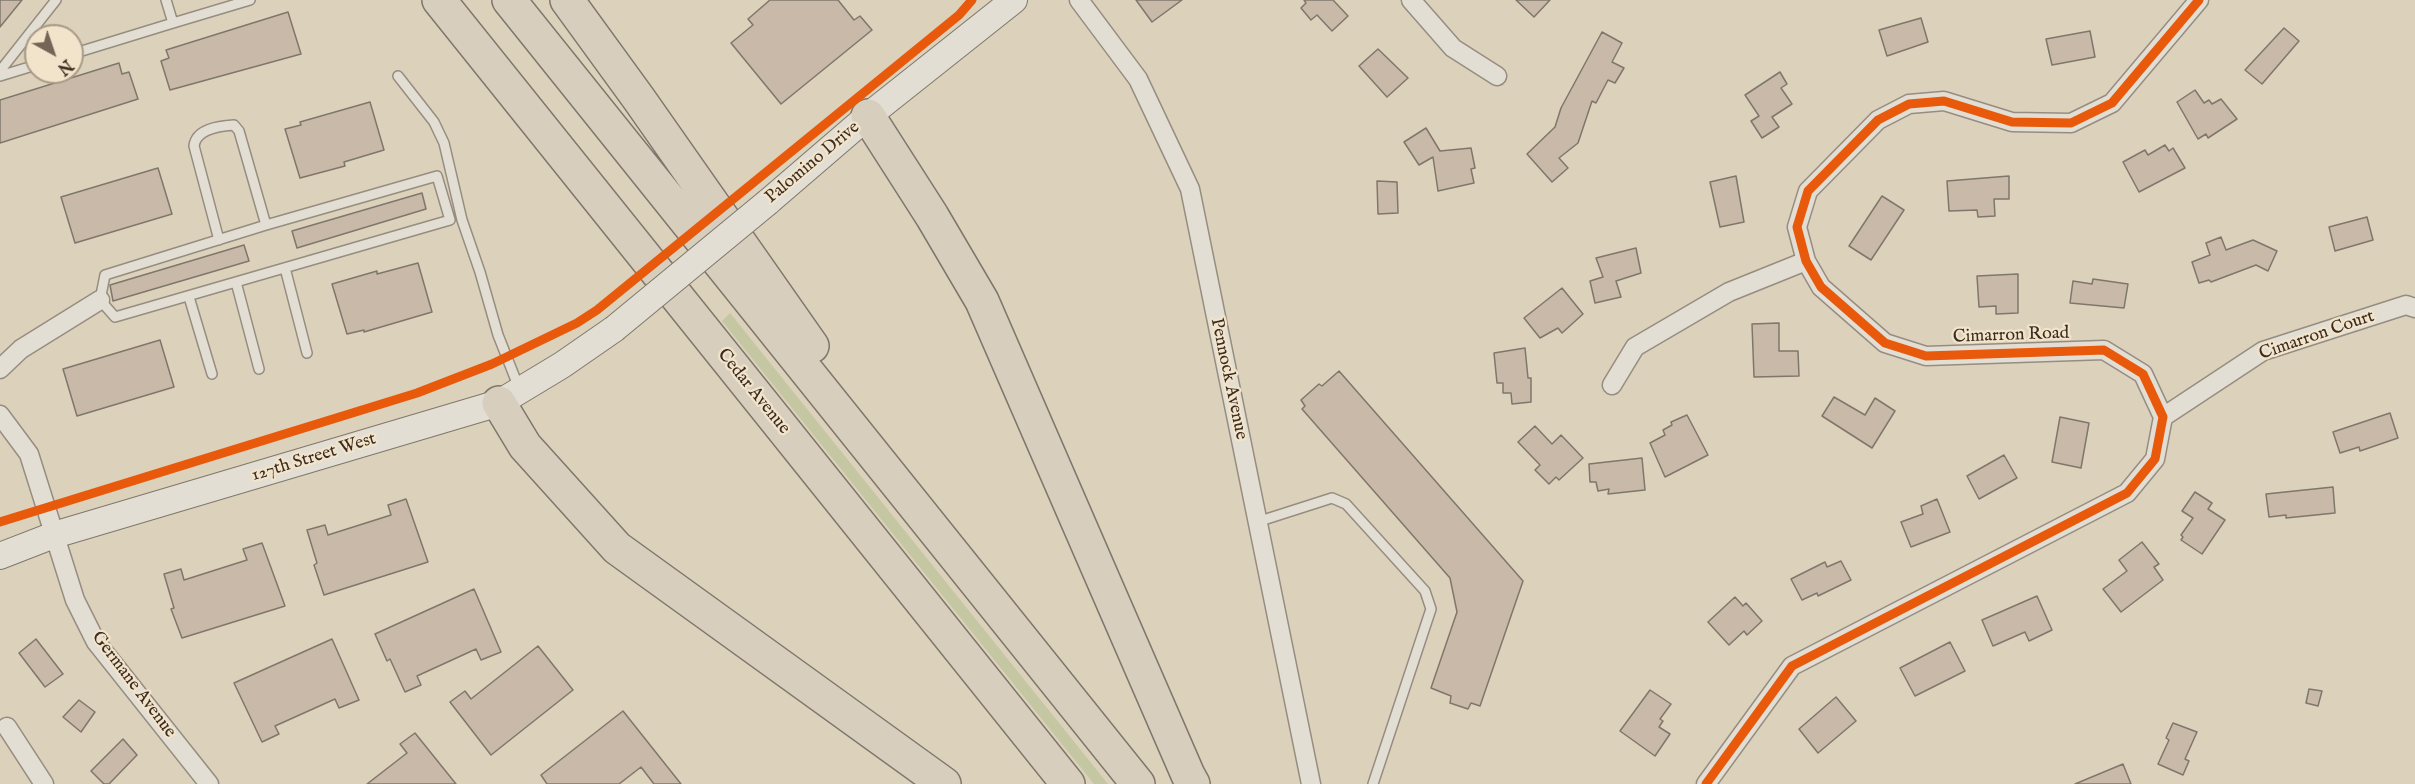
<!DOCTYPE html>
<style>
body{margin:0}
#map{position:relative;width:2415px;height:784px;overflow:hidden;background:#dcd1bb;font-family:"IM FELL English",serif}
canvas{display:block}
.north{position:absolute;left:24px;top:24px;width:60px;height:60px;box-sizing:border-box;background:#f1e4ca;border:2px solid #a99a86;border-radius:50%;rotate:140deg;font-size:16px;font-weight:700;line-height:24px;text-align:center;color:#3c2b21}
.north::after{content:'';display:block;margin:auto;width:21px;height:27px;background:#746557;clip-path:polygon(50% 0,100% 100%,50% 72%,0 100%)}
</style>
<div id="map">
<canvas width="2415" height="784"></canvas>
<div class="north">N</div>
</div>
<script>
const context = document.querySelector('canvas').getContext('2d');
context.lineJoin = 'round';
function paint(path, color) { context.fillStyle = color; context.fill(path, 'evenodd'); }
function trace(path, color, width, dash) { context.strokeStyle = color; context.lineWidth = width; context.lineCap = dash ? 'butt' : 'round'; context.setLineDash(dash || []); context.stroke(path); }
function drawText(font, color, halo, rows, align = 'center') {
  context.font = font + ' "IM FELL English",serif'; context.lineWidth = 4.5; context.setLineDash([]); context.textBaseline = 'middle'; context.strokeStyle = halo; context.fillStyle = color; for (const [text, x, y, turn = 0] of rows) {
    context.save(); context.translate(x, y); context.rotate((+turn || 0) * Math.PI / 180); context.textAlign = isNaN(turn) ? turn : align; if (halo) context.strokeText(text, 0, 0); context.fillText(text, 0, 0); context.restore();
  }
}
paint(new Path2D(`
 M730 313 1108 784H1094L722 321Z`), '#c4c7a2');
const building = new Path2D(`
 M0 0H22L0 27Z
 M770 0H838L854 20 860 16 872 30 781 104 731 43 753 25 748 19Z
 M1136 0H1182L1152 22Z
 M1304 0H1333L1348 16 1332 31 1317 15 1311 20 1301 8 1306 3Z
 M1516 0H1550L1534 17Z
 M288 12 301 54 170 90 161 61 169 58 166 50Z
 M1921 18 1928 42 1887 56 1879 30Z
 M2284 28 2299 41 2262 84 2245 70Z
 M2090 31 2095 57 2052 65 2046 39Z
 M1602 32 1622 43 1612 62 1624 68 1615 83 1608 80 1596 103 1592 101 1578 143 1559 158 1568 168 1552 182 1527 154 1555 127 1561 108Z
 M1378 49 1408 78 1387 97 1359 66Z
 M119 63 122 74 129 72 138 99 0 143V100Z
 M1780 72 1787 84 1781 88 1792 104 1772 117 1779 127 1762 138 1751 121 1759 116 1745 95Z
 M2195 90 2204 103 2209 100 2212 104 2221 99 2237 119 2208 138 2206 134 2198 139 2177 102Z
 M370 102 384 150 344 162 345 166 300 178 285 129 301 125 300 122Z
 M1426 128 1440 151 1471 148 1475 168 1471 169 1474 183 1438 191 1433 157 1419 165 1404 142Z
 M2165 145 2169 151 2173 148 2185 168 2139 192 2123 162 2145 150 2148 155Z
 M158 168 172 214 75 243 61 197Z
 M1736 176 1744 222 1720 227 1710 182Z
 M2009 176V199H1994L1995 216 1978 217 1977 210 1949 211 1947 181Z
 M1377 181 1397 182 1398 213 1378 214Z
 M422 193 426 209 297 248 292 231Z
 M1882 196 1904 210 1871 260 1849 246Z
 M2367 217 2373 240 2335 251 2329 227Z
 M2221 237 2226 250 2253 240 2277 251 2268 271 2256 265 2211 282 2209 280 2199 283 2192 262 2210 255 2206 243Z
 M244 245 249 261 113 301 110 285Z
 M1636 248 1641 273 1616 281 1621 297 1595 303 1590 281 1603 277 1596 258Z
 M418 263 432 312 364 332V330L347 334 332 284 377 271V274Z
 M2018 274V313L1996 314V306L1979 307 1977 276Z
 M2093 279 2128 284 2124 308 2070 303 2073 281 2092 284Z
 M1562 288 1583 314 1562 333 1558 328 1540 338 1524 318Z
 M1779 323V351H1798L1799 376 1754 377 1752 324Z
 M160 340 174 387 77 416 63 369Z
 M1525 348 1528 378H1531V402L1512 404 1511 393H1503V383H1497L1494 353Z
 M1339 371 1523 581 1480 706 1471 703 1468 709 1450 703 1451 696 1431 688 1457 612 1450 578 1302 409 1305 406 1301 400 1319 384 1322 386Z
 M1834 397 1865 415 1875 398 1895 411 1872 448 1822 416Z
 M2390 413 2398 438 2360 451 2359 447 2340 453 2333 432Z
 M1687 415 1708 455 1665 477 1650 443 1665 435 1663 430 1672 425 1671 422Z
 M2060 417 2089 423 2081 468 2052 462Z
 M1535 426 1552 444 1561 435 1583 458 1559 480 1556 477 1549 484 1535 470 1540 465 1518 442Z
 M2004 455 2017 478 1979 499 1967 476Z
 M1642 458 1645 490 1608 494 1609 489 1598 491 1596 482H1590L1589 464Z
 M2333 487 2335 513 2286 518V515L2269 517 2266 494Z
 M2195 492 2212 503 2208 509 2225 520 2202 554 2181 540 2183 537 2181 535 2193 518 2182 511Z
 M406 499 428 562 324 595 314 565 317 563 307 530 325 525 328 535 391 515 388 505Z
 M1937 499 1950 532 1911 547 1901 522 1923 514 1921 506Z
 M2142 542 2159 564 2154 567 2163 580 2121 612 2103 589 2127 571 2119 560Z
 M262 543 285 606 182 638 171 609 174 608 164 574 181 569 184 580 247 560 243 549Z
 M1841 561 1851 580 1818 596 1817 593 1802 600 1791 579 1825 562 1827 567Z
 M474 589 501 652 481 660 476 649 417 676 421 685 405 692 390 659 387 661 375 634Z
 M2037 596 2052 630 2029 641 2025 632 1993 646 1982 620Z
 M1735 597 1743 606 1746 603 1762 621 1747 635 1744 631 1729 645 1708 622Z
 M36 639 63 674 45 687 19 653Z
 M332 639 359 700 339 708 335 699 275 726 279 734 262 742 234 683Z
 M1950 642 1965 671 1915 696 1900 668Z
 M538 646 573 690 491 755 450 702 465 691 471 699Z
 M2309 689 2322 691 2318 706 2306 703Z
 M1650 690 1671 704 1660 719 1663 721 1659 727 1670 734 1655 756 1620 731Z
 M1836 697 1856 721 1818 753 1799 729Z
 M79 700 95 712 81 732 63 717Z
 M623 711 681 784H654L641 767 619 784H547L541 775Z
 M2173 723 2197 732 2185 759 2189 761 2183 775 2158 764 2169 740 2166 738Z
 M415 733 456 784H367L407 753 400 744Z
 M123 739 137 755 109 784H104L91 771Z
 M2123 764 2131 784H2075Z`);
paint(building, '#c9b9a9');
trace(building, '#7f776b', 1.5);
const lane = new Path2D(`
 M173 23 250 0
 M72 54 173 23 166 0
 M0 71 56 0
 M0 76 36 65
 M398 76 434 122 444 143 462 220 480 272 498 335 519 388
 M437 176 450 220 115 317 100 300 105 275 266 225Z
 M219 240 194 146C196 129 218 126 234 125L239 131 266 225
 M285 268 307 353
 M236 282 259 369
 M189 297 212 374
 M1257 522 1332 498 1346 504 1425 591 1431 609 1373 784`);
const street = new Path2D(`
 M1079 0 1138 79 1190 189 1311 784
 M1411 0 1453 48 1497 76
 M0 369 21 349 100 300
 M1612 385 1635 347 1729 292 1806 261
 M0 415 29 454 75 600 96 642 209 784
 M2163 417 2263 351 2406 305 2415 308
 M7 727 44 784
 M1706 784 1792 666 2127 493 2155 459 2163 417 2143 374 2104 350 1926 356 1885 343 1821 287 1806 261 1797 227 1808 191 1878 120 1909 104 1944 101 2012 122 2071 123 2112 103 2199 0`);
const secondary = new Path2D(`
 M768 202 868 116 1014 0
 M0 556 54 535 499 403 562 365 614 329`);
const highway = new Path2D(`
 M439 0 1068 784
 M509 0 1138 784
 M567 0 639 99 812 346
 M868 116 932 216 982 301 1188 775 1193 784
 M499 403 525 446 617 548 944 784`);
trace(lane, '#968d80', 12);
trace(street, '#968d80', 21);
trace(secondary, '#7f776b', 28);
trace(highway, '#7f776b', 36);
trace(lane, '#e3ded3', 9);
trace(street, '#e3ded3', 18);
trace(secondary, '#e3ded3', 26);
trace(highway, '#d7cebe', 33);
const secondaryBridge = new Path2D(`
 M614 329 768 202`);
trace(secondaryBridge, '#7f776b', 28, []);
trace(secondaryBridge, '#e3ded3', 26);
trace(new Path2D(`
 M0 522 417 393 492 364 577 323 597 310 959 15 972 0
 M1706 784 1792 666 2127 493 2155 459 2163 417 2143 374 2104 350 1926 356 1885 343 1821 287 1806 261 1797 227 1808 191 1878 120 1909 104 1944 101 2012 122 2071 123 2112 103 2199 0`), '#e8590c', 9);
drawText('18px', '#3c2b21', '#f1e4ca', [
 ["Palomino Drive",813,163,-40],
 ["Cimarron Road",2011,336,-2],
 ["Cimarron Court",2317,336,-19],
 ["Pennock Avenue",1228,379,78],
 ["Cedar Avenue",753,392,51],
 ["127th Street West",314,458,-17],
 ["Germane Avenue",133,685,53]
]);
</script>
